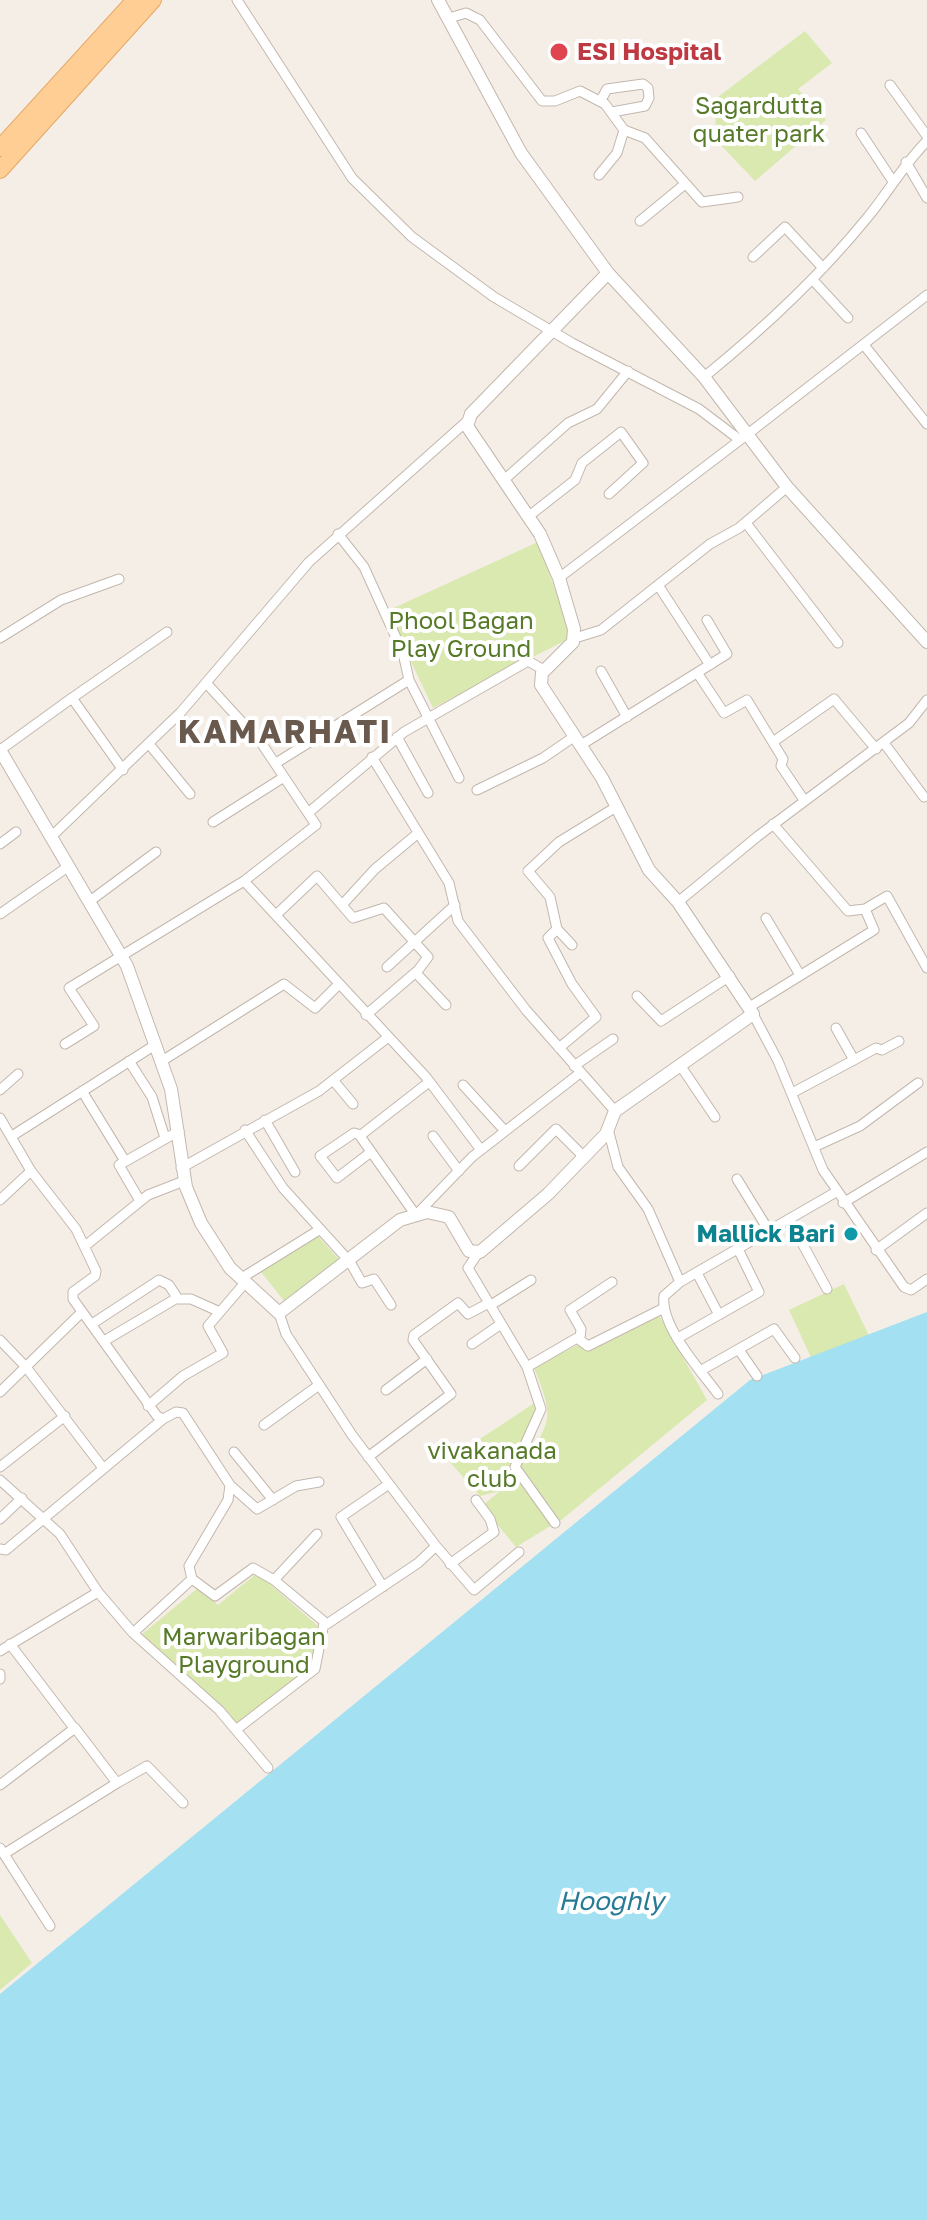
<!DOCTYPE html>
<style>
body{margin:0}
canvas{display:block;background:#f4eee7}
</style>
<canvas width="927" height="2220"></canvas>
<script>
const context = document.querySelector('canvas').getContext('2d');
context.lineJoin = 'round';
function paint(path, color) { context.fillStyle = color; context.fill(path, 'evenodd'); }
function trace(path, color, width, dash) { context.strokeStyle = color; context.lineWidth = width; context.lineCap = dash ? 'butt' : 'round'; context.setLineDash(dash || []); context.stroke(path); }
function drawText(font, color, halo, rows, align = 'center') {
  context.font = font + ' "Golos Text",sans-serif'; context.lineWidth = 8; context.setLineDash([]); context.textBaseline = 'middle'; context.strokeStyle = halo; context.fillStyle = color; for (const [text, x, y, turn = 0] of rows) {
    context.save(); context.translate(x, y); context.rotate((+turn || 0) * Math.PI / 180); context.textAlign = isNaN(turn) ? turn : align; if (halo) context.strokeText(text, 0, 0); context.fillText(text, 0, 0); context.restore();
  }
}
paint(new Path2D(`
 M805 31 832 63 798 89 826 120 755 181 717 141 714 100Z
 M538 542 572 637 433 708 387 611Z
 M317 1235 343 1264 285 1302 261 1272Z
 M844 1284 873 1344 815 1366 789 1310Z
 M659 1315 707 1400 560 1521 522 1470 518 1480 552 1525 516 1547 482 1506 500 1491 480 1496 448 1460 536 1402 537 1431 524 1467C551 1418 555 1420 534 1368L581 1343 586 1350Z
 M257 1573 319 1627 311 1667 237 1724 141 1635 198 1588 218 1605Z
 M0 1915 32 1963 0 1990Z`), '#d9e9af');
paint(new Path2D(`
 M927 1312V2220H0V1994L750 1380Z`), '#a3e0f2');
const minor = new Path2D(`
 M237 0 352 178 412 237 494 297 572 343 699 409 740 440 927 295
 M449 18 466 13 480 20 542 101H555L580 91 605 104 624 130 645 138 702 202 738 197
 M890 85 927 136
 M601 100 607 89 643 84 648 88 649 98 645 106 612 112
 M861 133 892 180
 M906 162 927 198
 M599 175 617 153 624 130
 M640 221 685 184
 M753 257 785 227 823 268
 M812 279 848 318
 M864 345 927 424
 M704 377C763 329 819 277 867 218 888 193 903 165 927 141
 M505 479 568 423 597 409 628 371
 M529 516 575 480 582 463 621 432 643 463 609 494
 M746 523 838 643
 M338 534 364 567 403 653 409 680
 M559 578 740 440
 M658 585 710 665
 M0 638 61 600 119 579
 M575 638 601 630 710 544 739 528 787 487
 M601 671 627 717
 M698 674 724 713 747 700 783 759 781 766 804 800
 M397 737 428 793
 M773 742 834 699 876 749
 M884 743 924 797
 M149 744 190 794
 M581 745 727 654 707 620
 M0 750 72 698
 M372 757 449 883 458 921 526 1010 615 1111
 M276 763 409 680 459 778
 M123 770 72 698 167 632
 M477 790 543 758 575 736
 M308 813 404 732 528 661 544 670
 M213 822 284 777
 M773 824 848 911 865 909
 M53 835 181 712 309 562 466 422
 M0 844 16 832
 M244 881 426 1077 481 1150
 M90 901 156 852
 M678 902 758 836 909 723 927 700
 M342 905 375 869 417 834
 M0 914 69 866
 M276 915 317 876 353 918 384 908 428 957 416 973 446 1005
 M766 918 800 975
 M557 929 572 945
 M387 967 455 905
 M637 996 661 1021 730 976
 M751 1006 874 930 865 909 887 896 927 968
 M753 1014 778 1061 823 1170 904 1287 911 1290 927 1279
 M366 1015 416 972
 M65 1044 94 1026 69 988 244 881 316 825 262 744 207 684
 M559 1048 596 1017 572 984 548 938 557 929 550 897 528 871 559 842 616 807
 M854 1060 876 1048 882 1050 899 1041
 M129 1061 152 1097 165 1138
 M162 1061 284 984 315 1008 338 985
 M680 1065 715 1117
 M574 1066 613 1039
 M333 1080 353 1104
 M463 1085 505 1131
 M0 1090 18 1074
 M82 1091 125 1161
 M792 1093 854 1060 836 1028
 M0 1118 31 1171 0 1200
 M265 1120 295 1172
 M608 1129 618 1167 648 1209 680 1282
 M245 1130 283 1188 350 1262 362 1283 374 1279 391 1305
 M12 1136 155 1045
 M360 1136 415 1214
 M433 1136 459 1171
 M814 1147 860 1126 918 1083
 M371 1152 337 1178 320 1156 354 1133 361 1135 429 1082
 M519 1166 556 1129 583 1156
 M181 1168 319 1091 387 1038
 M31 1171 76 1229 96 1271 95 1276 73 1292V1299L157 1416 163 1419 176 1412 183 1413 230 1485 228 1500 189 1566 192 1579
 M737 1179 769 1231
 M140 1201 119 1165 179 1131
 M843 1203 927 1152
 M418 1213 472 1157 580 1073
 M789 1219 827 1289
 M85 1246 148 1195 184 1181
 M876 1250 927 1213
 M478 1253 468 1268 527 1367 541 1409 515 1467 555 1523
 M697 1273 719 1315
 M240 1279 319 1230
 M491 1305 531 1280
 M92 1324 159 1280 169 1285 178 1299H191L220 1312
 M580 1338 581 1329 570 1310 612 1282
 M678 1338 759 1292 738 1249
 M0 1340 26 1367 103 1468
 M104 1341 177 1298
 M472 1344 501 1324
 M739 1350 757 1376
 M527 1367 577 1338 588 1346 664 1308
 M700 1371 774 1329 795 1358
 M386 1390 427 1359
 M0 1392 82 1312
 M718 1394C701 1371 660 1326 664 1296L680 1282 836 1192
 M148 1406 183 1376 223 1353 208 1326 244 1284
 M264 1425 319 1385
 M234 1452 273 1500
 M368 1457 451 1394 413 1340 414 1335 458 1303 468 1314 489 1303
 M0 1467 65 1416
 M0 1480 60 1534 98 1592
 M230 1485 257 1509 296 1486 319 1482
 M0 1519 22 1498
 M436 1546 474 1590 519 1552
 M0 1549 6 1550 163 1419
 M450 1564 494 1532 490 1519 476 1500
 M274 1580 317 1534
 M383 1587 341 1517 389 1484
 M133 1633 192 1579 215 1596 253 1568 274 1580 327 1624 418 1563 436 1546 352 1435 286 1334 279 1313
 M10 1644 74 1728
 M0 1651 98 1592 133 1633 219 1710 268 1768
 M0 1674V1679
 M237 1729 315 1669 324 1623
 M0 1785 75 1728 117 1783 147 1766 183 1803
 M0 1848 50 1926
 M4 1854 117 1783`);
const tertiary = new Path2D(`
 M438 0 521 153 608 273 704 377 787 487 927 642
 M0 750 127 966 171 1089 186 1187 201 1223 230 1268 279 1313 400 1220 427 1212 449 1217 469 1251 480 1252 548 1194 606 1134 615 1111 753 1014 678 902 649 870 602 778 541 685 542 673 573 642 574 629 559 578 540 534 467 426 471 414 608 273`);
const primary = new Path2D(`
 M0 148 135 0
 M0 170 153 0`);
trace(minor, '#c3b7ad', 11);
trace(tertiary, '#c3b7ad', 14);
trace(primary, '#e6a764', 18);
trace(minor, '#fff', 9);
trace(tertiary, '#fff', 12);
trace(primary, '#ffce95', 16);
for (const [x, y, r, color] of [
 [559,52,10,"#e0444e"],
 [851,1234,8,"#0f9aa8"]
]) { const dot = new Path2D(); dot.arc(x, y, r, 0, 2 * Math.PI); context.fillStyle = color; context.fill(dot); trace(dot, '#fff', 3); }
drawText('bold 24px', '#be3a42', '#fff', [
 ["ESI Hospital",577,52]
], 'left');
drawText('24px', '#567a28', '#fff', [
 ["Sagardutta",759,106],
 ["quater park",759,134],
 ["Phool Bagan",461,621],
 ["Play Ground",461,649],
 ["vivakanada",492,1451],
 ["club",492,1479],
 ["Marwaribagan",244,1637],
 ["Playground",244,1665]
]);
drawText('bold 24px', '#0d838f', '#fff', [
 ["Mallick Bari",835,1234]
], 'right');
drawText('italic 26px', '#277b94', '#fff', [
 ["Hooghly",611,1902]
]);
context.letterSpacing = '2px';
drawText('bold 32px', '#6a594d', '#fff', [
 ["KAMARHATI",285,733]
]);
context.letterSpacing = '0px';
</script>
